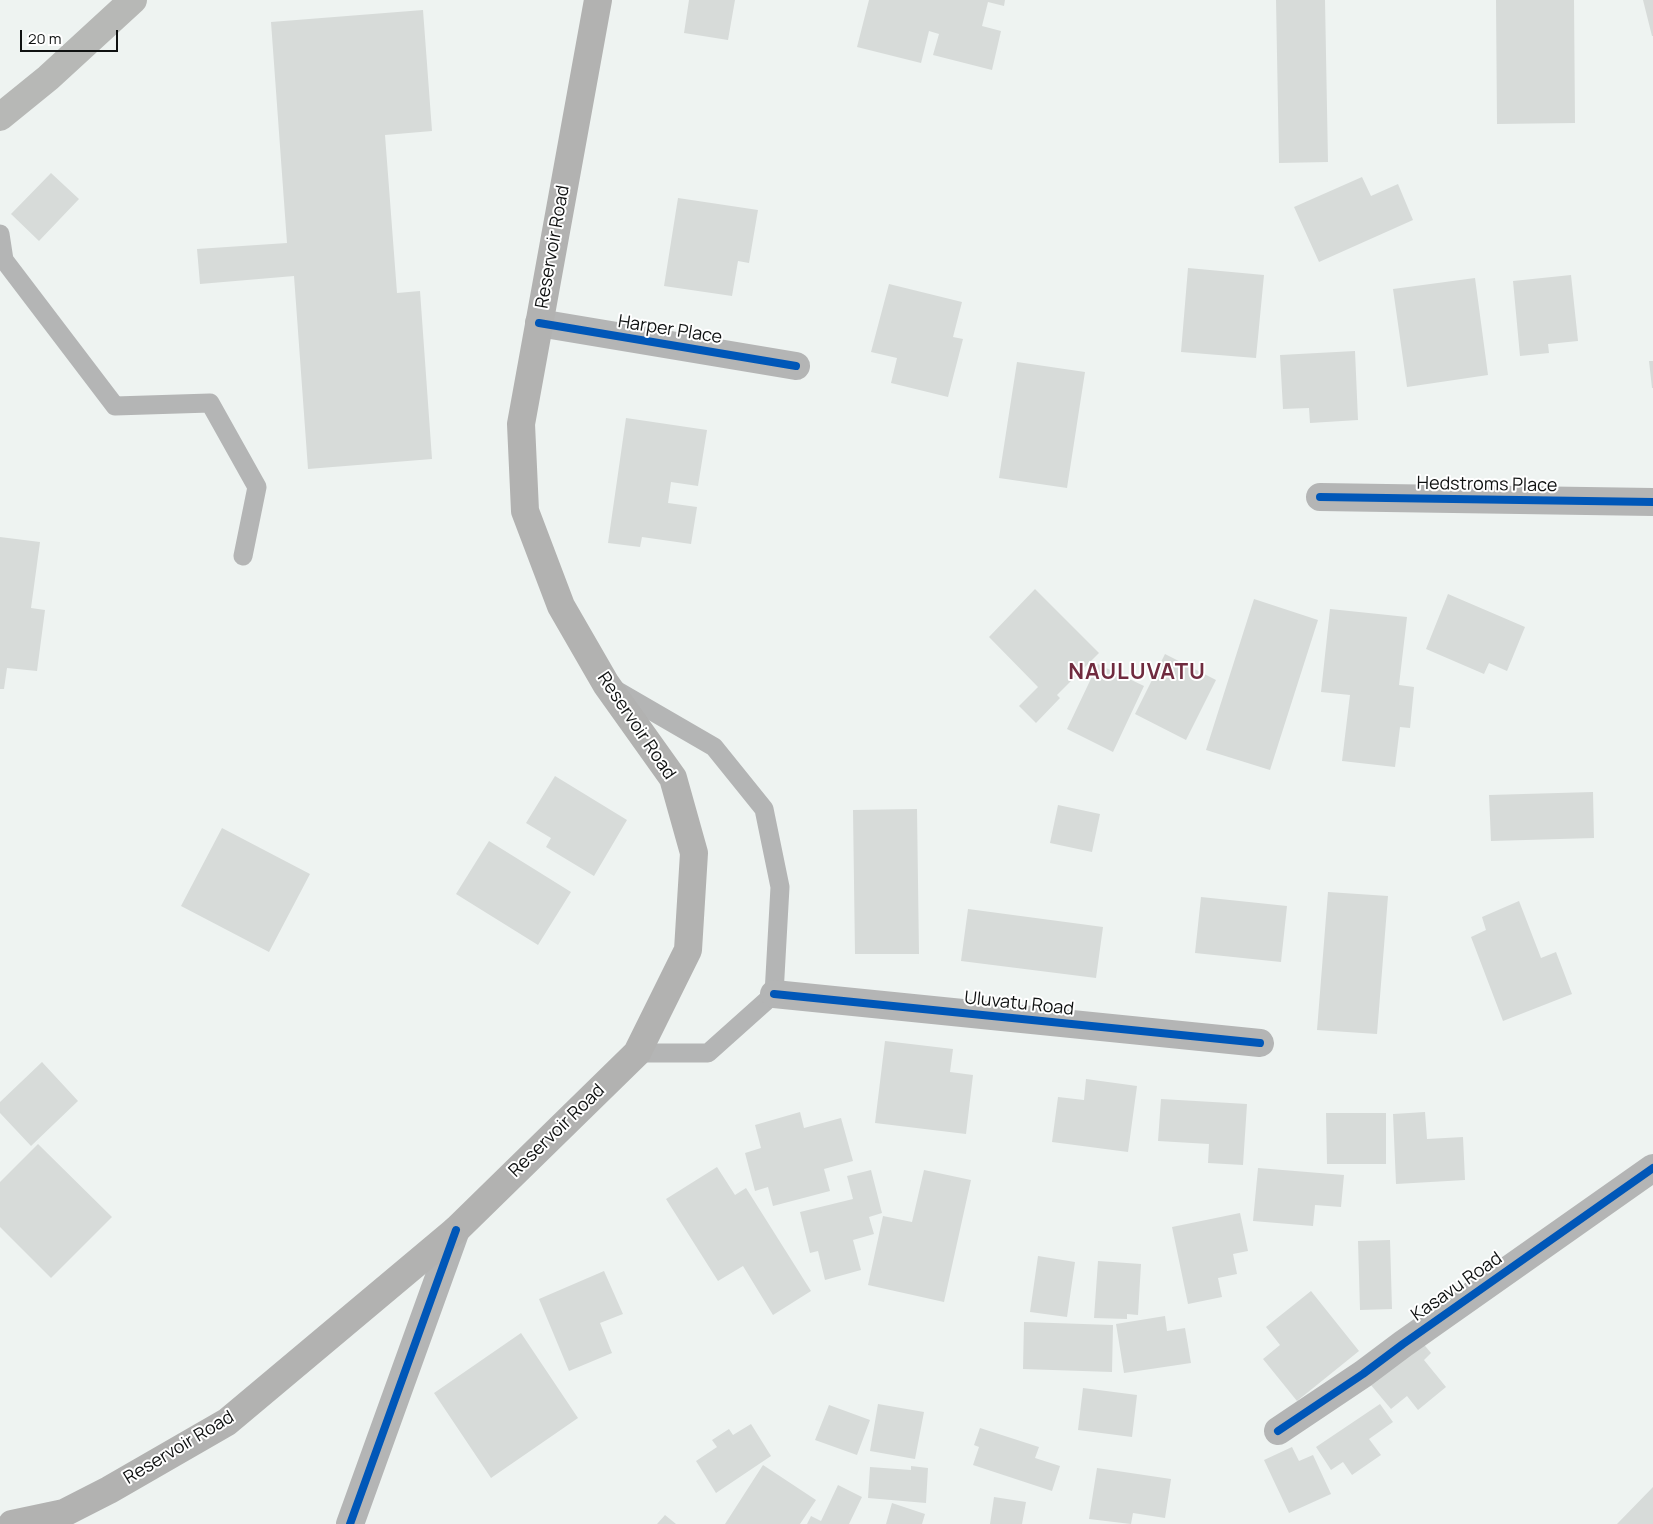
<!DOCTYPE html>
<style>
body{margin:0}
#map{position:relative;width:1653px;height:1524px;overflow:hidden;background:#eef3f1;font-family:Manrope,sans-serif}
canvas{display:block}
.scale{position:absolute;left:20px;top:30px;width:98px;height:22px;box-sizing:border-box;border:2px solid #0f1111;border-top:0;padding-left:6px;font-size:15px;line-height:18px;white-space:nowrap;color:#0f1111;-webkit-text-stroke:4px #fff;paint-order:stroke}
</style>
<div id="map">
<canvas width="1653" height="1524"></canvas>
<div class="scale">20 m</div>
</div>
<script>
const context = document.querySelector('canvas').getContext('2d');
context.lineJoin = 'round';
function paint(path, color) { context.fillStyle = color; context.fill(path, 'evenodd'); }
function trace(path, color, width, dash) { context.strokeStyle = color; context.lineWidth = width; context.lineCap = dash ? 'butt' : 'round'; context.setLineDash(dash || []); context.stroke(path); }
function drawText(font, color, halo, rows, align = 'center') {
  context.font = font + ' Manrope,sans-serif'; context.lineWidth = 4; context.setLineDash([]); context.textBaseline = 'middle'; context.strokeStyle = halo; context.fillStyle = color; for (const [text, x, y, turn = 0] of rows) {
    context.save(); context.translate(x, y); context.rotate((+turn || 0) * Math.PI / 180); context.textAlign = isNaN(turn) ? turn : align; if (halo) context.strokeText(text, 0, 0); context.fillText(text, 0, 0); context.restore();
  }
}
paint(new Path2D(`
 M689 0H735L728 40 684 33Z
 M869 0H1005L1004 6 988 2 982 26 1001 31 992 70 933 55 939 34 929 31 921 63 857 47Z
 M1276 0H1325L1328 162 1279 163Z
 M1496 0H1574L1575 123 1497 124Z
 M1643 0H1653V36H1652Z
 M423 10 432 131 385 135 397 293 420 291 432 459 308 469 294 276 200 284 197 249 287 243 271 22Z
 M51 173 79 199 39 241 11 214Z
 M1362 177 1371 196 1398 184 1413 220 1319 262 1294 207Z
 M678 198 758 210 749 263 738 261 732 296 664 286Z
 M1188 268 1264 275 1256 358 1181 352Z
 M1571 275 1578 341 1548 344 1549 353 1520 356 1513 281Z
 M1475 278 1488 375 1407 387 1393 289Z
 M889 284 962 302 953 337 963 339 948 397 891 383 897 358 871 352Z
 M1355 351 1358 420 1310 423 1309 408 1283 409 1280 355Z
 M1649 361H1653V388H1652Z
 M1017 362 1085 372 1067 488 999 478Z
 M626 418 707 430 698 486 671 482 668 503 697 507 691 544 642 537 640 547 608 543Z
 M0 537 40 542 31 608 45 610 37 671 7 668 4 689H0Z
 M1035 589 1099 653 1057 695 1060 698 1036 723 1019 706 1038 687 989 637Z
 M1448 594 1525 627 1507 671 1489 663 1484 674 1426 649Z
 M1254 599 1318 620 1270 770 1206 750Z
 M1330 609 1407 617 1399 685 1414 687 1410 728 1400 727 1395 767 1342 761 1350 695 1321 692Z
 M1165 654 1216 680 1186 740 1135 714Z
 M1098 664 1144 686 1113 752 1067 729Z
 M555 776 627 820 594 876 546 847 551 838 526 823Z
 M1593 792 1594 838 1491 841 1489 795Z
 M1058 805 1100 814 1092 852 1050 843Z
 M917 809 919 954H855L853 810Z
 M222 828 310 874 269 952 181 906Z
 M489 841 571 892 538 945 456 894Z
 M1328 892 1388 896 1377 1034 1317 1030Z
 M1201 897 1287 906 1281 962 1195 953Z
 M1519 901 1541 958 1556 952 1572 994 1503 1021 1471 937 1486 930 1482 917Z
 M968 909 1103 927 1096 978 961 961Z
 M885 1041 953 1049 950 1072 973 1075 966 1134 875 1123Z
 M42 1062 78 1101 31 1146 0 1113V1102Z
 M1086 1079 1137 1086 1128 1152 1052 1142 1058 1097 1084 1100Z
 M1161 1099 1247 1104 1243 1165 1208 1163 1209 1144 1158 1141Z
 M800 1112 804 1128 841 1118 853 1161 824 1169 830 1191 773 1206 768 1187 755 1191 745 1153 761 1148 755 1125Z
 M1425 1112 1427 1139 1463 1137 1465 1180 1396 1184 1393 1114Z
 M1326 1113H1386V1164H1327Z
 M38 1144 112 1217 51 1278 0 1227V1182Z
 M717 1167 735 1195 746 1188 811 1291 773 1315 743 1266 718 1281 666 1199Z
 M1258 1168 1344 1175 1341 1207 1315 1205 1313 1226 1253 1221Z
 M871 1170 882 1213 869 1217 874 1234 853 1240 861 1270 825 1280 818 1251 810 1253 800 1212 853 1199 847 1176Z
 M924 1170 971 1180 944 1302 868 1285 883 1216 912 1222Z
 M1240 1213 1248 1251 1233 1254 1237 1274 1218 1278 1222 1297 1188 1304 1172 1227Z
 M1390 1240 1392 1309 1360 1310 1358 1241Z
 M1038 1256 1075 1262 1067 1317 1030 1312Z
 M1098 1261 1141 1264 1138 1315 1127 1314V1319L1094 1318Z
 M604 1271 623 1314 600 1323 612 1353 569 1371 539 1299Z
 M1311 1291 1359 1351 1297 1401 1263 1359 1280 1345 1266 1327Z
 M1165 1316 1167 1331 1185 1328 1191 1363 1124 1373 1116 1324Z
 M1024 1322 1113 1325 1112 1372 1023 1369Z
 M521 1333 578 1418 491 1478 434 1393Z
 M1416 1335 1431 1353 1424 1360 1446 1387 1418 1410 1407 1396 1391 1409 1365 1378Z
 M1083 1388 1137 1395 1132 1437 1078 1430Z
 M878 1404 924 1412 915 1459 870 1451Z
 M1380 1404 1393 1422 1369 1439 1381 1455 1352 1475 1343 1462 1331 1470 1316 1447Z
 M829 1405 870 1420 857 1455 815 1440Z
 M751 1424 771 1456 716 1493 696 1461 717 1447 712 1440 729 1429 733 1435Z
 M980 1428 1039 1447 1035 1458 1060 1466 1052 1491 973 1465 979 1447 974 1445Z
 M1292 1447 1299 1461 1313 1455 1331 1494 1289 1513 1264 1460Z
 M763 1465 816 1500 800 1524H725Z
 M911 1466 928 1468 926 1503 868 1498 870 1467 911 1470Z
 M1097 1468 1171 1479 1165 1518 1133 1513 1131 1524 1089 1519Z
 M838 1485 862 1497 849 1524H807L811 1516 821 1521Z
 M1653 1487V1524H1617Z
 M994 1497 1026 1502 1022 1524H990Z
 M892 1503 925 1514 922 1524H886Z
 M665 1515 676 1524H657Z`), '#d7dbd9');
trace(new Path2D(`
 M0 234 4 260 115 406 210 403 257 487 243 556
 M614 689 714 747 764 809 780 887 774 994 708 1053H637`), '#b4b5b5', 19);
trace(new Path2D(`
 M539 323 796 366
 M1320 497 1653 502
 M774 994 1260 1043
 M1278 1431 1363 1374 1403 1344 1653 1168
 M350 1524 456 1230`), '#b4b5b5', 28);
trace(new Path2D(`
 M0 117 48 78 133 0`), '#b7b8b6', 28);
trace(new Path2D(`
 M12 1524 64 1513 109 1490 227 1422 456 1230 637 1053 688 950 694 853 673 778 606 684 561 606 525 511 521 424 598 0`), '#b2b2b1', 28);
trace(new Path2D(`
 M539 323 796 366
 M1320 497 1653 502
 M774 994 1260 1043
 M1278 1431 1363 1374 1403 1344 1653 1168
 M350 1524 456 1230`), '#0057b8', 8);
drawText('18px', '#0f1111', '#fff', [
 ["Reservoir Road",553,247,-80],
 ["Harper Place",670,330,9],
 ["Hedstroms Place",1487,485,1],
 ["Reservoir Road",636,726,56],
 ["Uluvatu Road",1019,1004,6],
 ["Reservoir Road",557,1131,-44],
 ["Kasavu Road",1457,1287,-35],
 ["Reservoir Road",179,1448,-31]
]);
context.letterSpacing = '1px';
drawText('bold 22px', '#702b3f', '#fff', [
 ["NAULUVATU",1137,673]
]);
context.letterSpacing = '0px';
</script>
